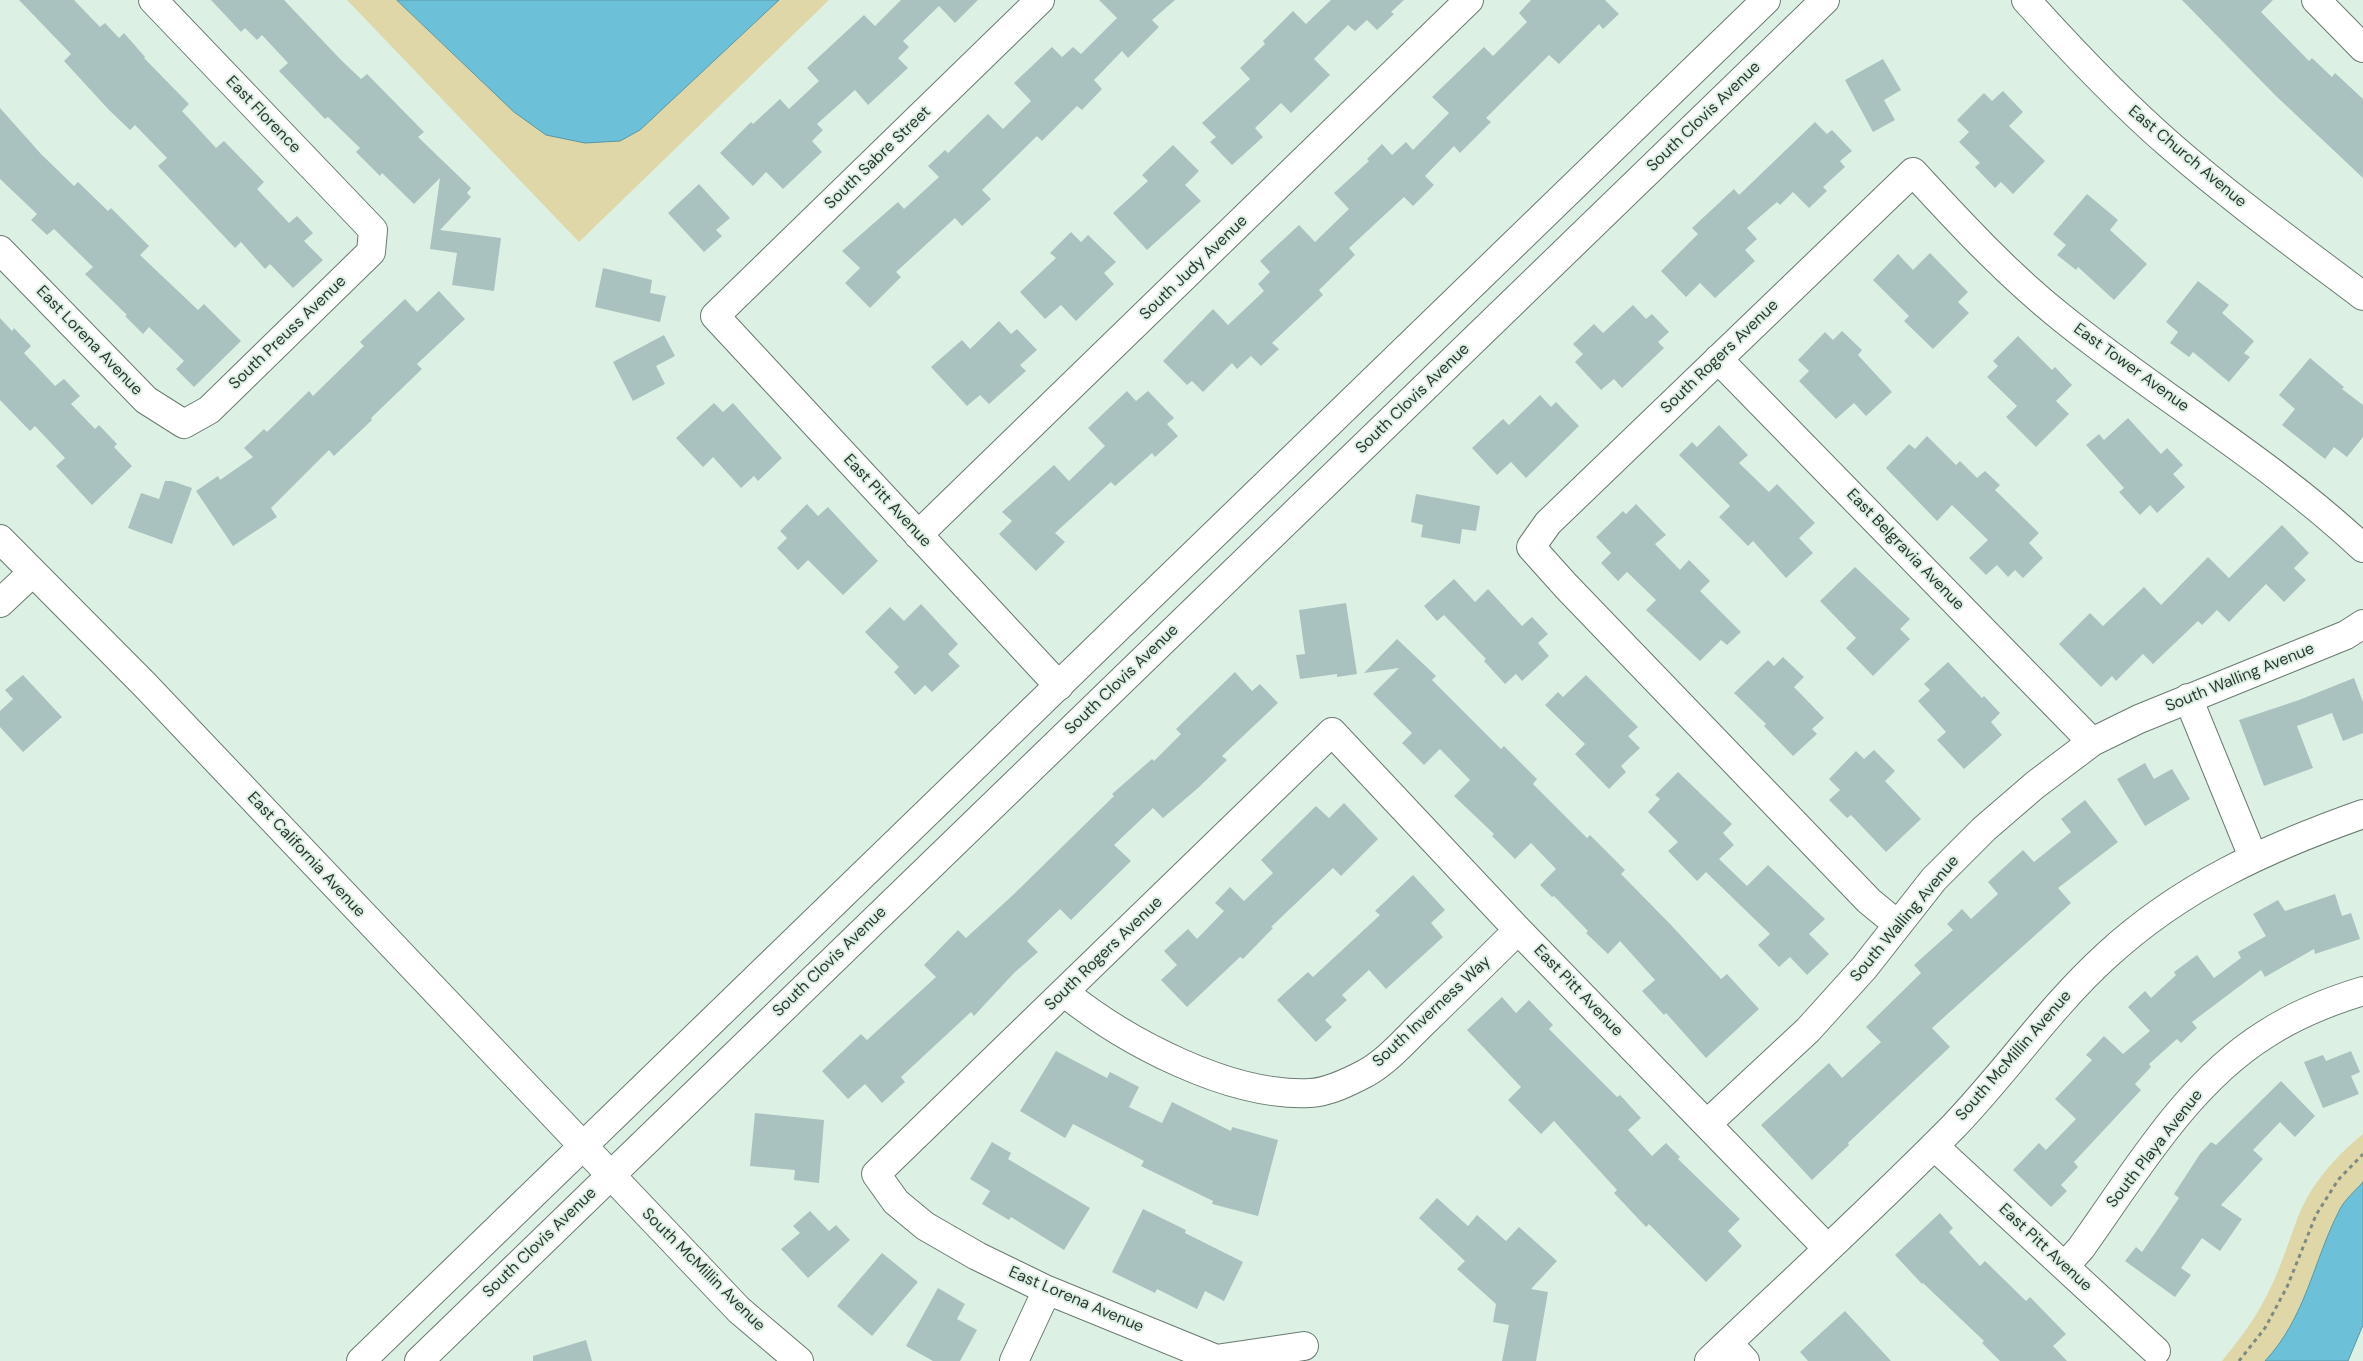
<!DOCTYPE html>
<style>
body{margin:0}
canvas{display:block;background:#dcf1e4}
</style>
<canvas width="2363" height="1361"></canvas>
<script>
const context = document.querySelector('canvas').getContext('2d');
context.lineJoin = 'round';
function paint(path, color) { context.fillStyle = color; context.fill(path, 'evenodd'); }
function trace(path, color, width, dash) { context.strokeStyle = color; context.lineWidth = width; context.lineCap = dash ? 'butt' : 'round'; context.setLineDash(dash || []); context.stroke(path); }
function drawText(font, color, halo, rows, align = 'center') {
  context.font = font + ' "DM Sans",sans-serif'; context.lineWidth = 4; context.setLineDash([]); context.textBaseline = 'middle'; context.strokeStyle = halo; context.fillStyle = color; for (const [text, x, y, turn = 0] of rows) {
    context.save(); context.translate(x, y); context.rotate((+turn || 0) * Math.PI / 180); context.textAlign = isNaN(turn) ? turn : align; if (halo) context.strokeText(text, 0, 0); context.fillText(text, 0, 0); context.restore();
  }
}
paint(new Path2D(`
 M347 0H829L579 242Z
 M2363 1134V1182C2355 1191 2344 1200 2339 1211 2313 1262 2306 1317 2265 1361H2222C2239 1340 2255 1319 2267 1295 2280 1270 2288 1243 2298 1217 2311 1184 2335 1157 2363 1134Z`), '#dfd7a7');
const water = new Path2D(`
 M397 0H779L640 130 620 141 585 143 546 135 514 112Z
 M2363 1182V1325L2348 1361H2265C2306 1317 2313 1262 2339 1211 2344 1200 2355 1191 2363 1182Z`);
paint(water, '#6cc1d8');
trace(water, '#5997a6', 1);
paint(new Path2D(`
 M19 0H74L100 27 105 23 119 38 124 33 145 57 144 58 189 104 182 111 216 148 224 141 264 182 257 189 289 223 297 216 313 233 304 241 323 260 293 288 270 264 265 269 241 242 235 248 158 166 167 158 135 125 130 130 109 110 64 61 71 54Z
 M211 0H284L341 60 361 79 367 74 424 132 418 137 471 188 467 193 471 197 440 230 501 238 494 291 452 285 457 253 430 249 440 178 414 204 382 173 380 176 356 152 360 148 328 117 325 119 279 71 288 63 262 35 257 40 245 28 241 32Z
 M901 0H978L955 23 939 6 903 41 909 47 898 58 908 68 868 105 855 90 817 124 823 130 812 141 822 152 783 189 766 172 753 186 720 153 751 122 753 124 780 99 789 109 819 81 807 68 864 15 875 26Z
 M1099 0H1175L1152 20 1159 27 1128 58 1122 51 1094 80 1102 89 1082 110 1077 106 1042 141 1037 136 982 190 991 199 962 226 955 218 896 272 901 277 870 308 845 283 860 268 842 251 898 202 904 209 939 177 928 166 945 150 948 153 988 114 1003 129 1031 101 1014 83 1052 47 1062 57 1073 47 1081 54 1117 18Z
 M1331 0H1404L1391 12 1394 14 1377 30 1367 20 1355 31 1348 25 1314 59 1330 75 1291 113 1281 103 1255 128 1263 137 1232 165 1210 142 1216 137 1202 123 1250 79 1240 68 1265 44 1263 41 1293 11 1306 24Z
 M1531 0H1605L1619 14 1603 29 1599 24 1559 64 1549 55 1486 118 1491 122 1460 153 1454 146 1425 176 1434 185 1413 206 1404 197 1349 248 1355 255 1319 290 1323 295 1272 343 1279 349 1261 366 1251 356 1237 369 1232 363 1203 392 1192 381 1187 385 1163 361 1213 309 1228 325 1264 291 1258 284 1270 272 1260 261 1299 225 1315 242 1349 209 1334 193 1369 161 1367 159 1382 144 1392 155 1406 142 1413 150 1449 113 1432 97 1484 47 1493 56 1527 22 1519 13Z
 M2182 0H2273L2261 12 2309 61 2312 58 2332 77 2335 73 2363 99V178L2276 96Z
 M1883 59 1901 90 1884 100 1895 120 1873 132 1845 80Z
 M2003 91 2023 112 2009 126 2045 161 2013 194 2001 182 1995 188 1975 167 1980 163 1959 142 1969 132 1957 120 1984 93 1992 101Z
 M0 108 41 154 74 186 78 182 108 211 111 208 149 246 140 255 198 310 204 304 241 341 194 387 176 369 184 361 149 327 143 334 125 316 127 315 85 274 93 267 54 229 47 235 31 220 37 214 0 179Z
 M1815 122 1827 134 1832 130 1852 151 1840 161 1845 167 1823 187 1827 191 1809 208 1793 192 1780 205 1777 202 1747 228 1757 239 1745 250 1755 261 1715 298 1700 283 1686 297 1661 271 1698 234 1692 228 1734 189 1739 195Z
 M1173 145 1199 171 1185 185 1201 201 1147 250 1113 213 1148 181 1142 175Z
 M699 184 730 218 716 230 722 236 704 252 668 213Z
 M2087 194 2118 220 2110 230 2147 264 2114 300 2078 267 2076 270 2057 255 2066 245 2053 234Z
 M1071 232 1081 242 1088 235 1116 262 1104 273 1114 284 1076 321 1061 305 1045 319 1020 292 1056 258 1050 253Z
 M1930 253 1968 292 1958 302 1969 313 1933 349 1904 321 1909 316 1873 280 1898 254 1913 270Z
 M603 268 652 280 650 293 666 296 660 322 595 307Z
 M2198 281 2229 305 2222 313 2254 341 2244 353 2250 357 2229 382 2193 352 2189 357 2170 343 2178 332 2166 322Z
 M439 291 465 319 417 364 422 369 371 418 372 420 334 456 329 450 271 508 277 517 233 546 196 491 218 476 220 480 253 457 244 448 264 429 267 432 309 391 313 396 364 346 360 342 405 299 417 312Z
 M1633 305 1646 319 1652 314 1669 332 1658 342 1664 348 1622 388 1614 379 1601 390 1575 362 1583 354 1573 344 1594 324 1603 333Z
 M0 318 12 331 14 328 31 346 24 353 55 386 64 379 80 396 71 404 95 429 99 425 117 444 114 447 132 466 92 505 56 466 65 458 35 426 30 431 0 400Z
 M999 321 1011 334 1017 329 1037 350 1020 365 1026 371 989 404 980 395 967 406 931 367 962 340 970 349Z
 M1842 331 1862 350 1858 355 1892 392 1866 416 1854 403 1836 419 1799 381 1809 371 1798 360 1825 332 1833 340Z
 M664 335 675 356 656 366 665 384 633 401 613 362Z
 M2018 336 2052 370 2055 367 2072 385 2056 401 2069 414 2036 447 2006 417 2017 406 1987 377 1998 366 1993 361Z
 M2310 358 2344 387 2342 389 2363 405V437L2347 457 2334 447 2325 459 2282 425 2295 409 2279 395Z
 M1127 391 1136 401 1148 391 1174 418 1167 424 1178 436 1155 457 1152 453 1115 486 1111 482 1055 533 1065 542 1036 571 999 534 1012 521 1002 512 1054 465 1069 481 1105 446 1088 428Z
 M1540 395 1551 407 1556 402 1579 426 1526 478 1511 462 1497 475 1472 448 1503 419 1509 425Z
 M714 403 723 412 733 403 782 458 758 481 754 476 741 488 713 457 703 467 676 438Z
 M2128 418 2161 454 2167 448 2183 465 2173 474 2185 487 2157 513 2150 505 2140 515 2119 492 2124 488 2086 445 2099 434 2104 440Z
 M1719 425 1748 455 1739 463 1769 492 1777 484 1815 523 1799 538 1813 553 1786 578 1753 541 1748 546 1719 517 1730 506 1679 455 1692 442 1697 447Z
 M1927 436 1956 465 1960 461 1977 478 1985 471 2000 485 1995 490 2039 533 2029 543 2043 558 2023 578 2015 570 2008 577 1997 565 1986 575 1969 558 1988 540 1952 505 1937 521 1886 468 1909 444 1915 449Z
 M165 481H172L192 488 172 544 128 528 141 493 159 499Z
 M1416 494 1480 506 1476 531 1462 529 1460 544 1421 537 1423 525 1411 522Z
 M807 504 818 516 828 507 878 561 843 595 808 560 798 570 777 548 787 538 780 531Z
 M1636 504 1666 535 1655 544 1680 570 1689 560 1710 581 1700 591 1741 632 1727 645 1721 640 1700 661 1646 610 1656 600 1627 572 1618 581 1601 563 1611 553 1596 537 1623 511 1626 514Z
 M2282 525 2309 553 2294 568 2306 580 2284 602 2266 584 2229 622 2217 610 2202 625 2198 621 2153 664 2143 654 2116 681 2112 676 2101 687 2059 644 2090 613 2103 626 2144 587 2161 605 2208 557 2229 578Z
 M1855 567 1910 619 1900 629 1910 639 1873 676 1846 648 1856 638 1820 601Z
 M1454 579 1475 602 1488 589 1522 626 1532 617 1548 634 1538 643 1549 656 1522 681 1516 674 1505 684 1484 661 1486 659 1444 615 1437 621 1424 606Z
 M1346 603 1357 674 1337 677V674L1300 679 1296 655 1305 654 1299 610Z
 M921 604 958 644 948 654 960 666 932 692 925 685 915 695 894 672 899 667 865 632 890 607 904 621Z
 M1397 639 1436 676 1432 680 1501 749 1504 746 1537 779 1533 784 1587 838 1590 835 1625 870 1621 874 1671 925 1721 979 1727 974 1759 1009 1706 1058 1666 1013 1664 1015 1642 991 1655 980 1620 941 1608 954 1586 933 1588 931 1554 896 1552 897 1540 885 1556 869 1531 843 1515 859 1492 836 1494 834 1454 796 1470 780 1440 749 1424 765 1402 743 1412 733 1373 694 1399 668 1364 673Z
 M1783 657 1804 677 1794 687 1824 718 1812 729 1817 734 1793 756 1764 726 1766 724 1734 693 1768 660 1774 666Z
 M1948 662 1982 698 1984 696 2000 713 1991 722 2002 735 1964 769 1937 740 1946 732 1918 701 1930 690 1924 684Z
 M1235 672 1252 691 1260 684 1278 703 1222 756 1227 760 1198 788 1163 818 1153 808 1114 845 1131 861 1071 920 1060 909 1027 941 1038 952 1014 973 974 1016 971 1012 901 1077 905 1082 882 1103 865 1084 848 1099 822 1071 861 1034 867 1040 936 977 924 965 958 930 966 938 1013 895 1114 796 1112 794 1152 759 1154 761 1181 734 1176 729Z
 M23 675 62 717 23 752 0 727V711L13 699 5 690Z
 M1586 675 1638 727 1628 736 1640 748 1621 766 1626 772 1609 789 1575 754 1585 744 1545 705 1558 692 1563 697Z
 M2354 678 2363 702V733L2343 741 2332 713 2297 726 2313 768 2264 786 2239 720 2299 700Z
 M1874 750 1895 771 1885 781 1921 819 1886 852 1851 815 1847 818 1829 800 1840 790 1829 779 1856 751 1864 759Z
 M2145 763 2154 779 2172 769 2190 799 2145 826 2117 779Z
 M1678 772 1732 824 1723 833 1734 845 1719 859 1747 886 1768 865 1825 919 1809 934 1829 954 1807 975 1790 957 1779 967 1758 945 1770 934 1706 872 1697 881 1668 851 1678 842 1648 812 1660 799 1655 795Z
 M2085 800 2118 842 2058 888 2071 903 1932 1028 1950 1047 1848 1143 1849 1145 1812 1180 1761 1125 1829 1063 1842 1078 1881 1042 1866 1027 1921 973 1914 965 1953 930 1947 924 1962 909 1971 919 1998 894 1988 882 2023 850 2034 862 2071 832 2061 819Z
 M1344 803 1378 839 1341 876 1333 868 1271 927 1273 928 1243 959 1240 957 1187 1007 1161 980 1177 965 1164 951 1188 929 1197 939 1224 911 1215 903 1230 887 1244 901 1273 873 1261 860 1316 806 1329 818Z
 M1413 875 1445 910 1431 923 1443 937 1386 989 1369 970 1342 995 1347 1000 1325 1020 1332 1027 1316 1042 1277 1000 1308 972 1313 977 1380 915 1375 911Z
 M2335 894 2342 916 2351 913 2360 939 2315 954 2314 949 2265 977 2261 970 2192 1022 2197 1028 2181 1043 2177 1039 2149 1064 2151 1067 2135 1084 2141 1090 2074 1162 2078 1167 2061 1185 2067 1191 2051 1207 2013 1170 2039 1143 2046 1150 2076 1119 2055 1099 2092 1060 2086 1055 2104 1036 2123 1054 2150 1031 2128 1007 2145 991 2151 998 2176 975 2174 972 2197 955 2214 978 2241 958 2238 952 2266 936 2253 914 2278 900 2285 911Z
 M1502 997 1516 1013 1529 1000 1553 1025 1549 1029 1617 1097 1620 1095 1641 1118 1628 1130 1652 1156 1666 1143 1680 1157 1678 1159 1740 1219 1728 1231 1742 1246 1706 1282 1649 1224 1646 1227 1614 1193 1617 1190 1554 1121 1541 1134 1508 1100 1521 1087 1467 1030Z
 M1056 1051 1107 1078 1110 1072 1139 1087 1129 1107 1162 1123 1172 1102 1231 1131 1232 1127 1278 1140 1258 1216 1212 1204 1213 1201 1141 1166 1144 1161 1073 1124 1065 1138 1020 1111Z
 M2351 1051 2360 1072 2351 1076 2359 1094 2323 1108 2304 1062 2323 1055 2326 1061Z
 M2281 1081 2315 1116 2295 1137 2280 1122 2253 1150 2263 1159 2221 1205 2242 1219 2220 1251 2202 1238 2181 1268 2191 1275 2175 1297 2125 1261 2136 1247 2142 1252 2162 1223 2179 1198 2174 1194 2200 1154 2211 1142 2216 1145Z
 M755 1113 824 1120 819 1183 794 1180 795 1170 750 1166Z
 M992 1142 1011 1153 1008 1159 1090 1208 1064 1250 1011 1217 1009 1220 982 1204 990 1191 970 1179Z
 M1437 1198 1468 1226 1477 1215 1506 1241 1519 1227 1557 1261 1531 1289 1548 1292 1536 1361H1502L1509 1325 1493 1322 1496 1304 1457 1269 1465 1261 1419 1218Z
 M1143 1209 1186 1230 1185 1233 1243 1262 1224 1301 1205 1291 1197 1309 1157 1289 1155 1293 1112 1272Z
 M810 1211 829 1231 836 1225 850 1240 808 1278 781 1249 800 1233 793 1226Z
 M1940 1213 1953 1228 1949 1232 1980 1266 1985 1261 2026 1301 2030 1297 2066 1334 2053 1346 2067 1361H2000L1982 1343 1984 1341 1923 1283 1922 1284 1895 1255Z
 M882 1253 918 1282 872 1336 837 1306Z
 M938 1288 965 1304 957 1319 977 1330 960 1361H933L906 1346Z
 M1845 1311 1891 1361H1808L1800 1352Z
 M586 1340 592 1361H533V1356Z`), '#a9c2bf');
const minor = new Path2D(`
 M1040 0 715 316 1059 686
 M2026 0C2072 51 2119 101 2171 146 2232 199 2298 247 2363 296
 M2316 0 2363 48
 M0 250 146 400 184 424 209 410 371 252 373 230 153 0
 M1718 359 2092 742
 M918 535 1469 0
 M0 539 144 684 739 1310 799 1361
 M0 603 32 573
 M2188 698 2253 857
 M1897 924 1869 901 1566 586 1531 547 1548 523 1913 172C1960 223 2008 275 2062 318 2160 397 2270 461 2363 548
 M1065 993C1126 1042 1230 1097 1310 1093 1329 1092 1349 1082 1366 1073 1389 1060 1407 1038 1426 1020 1457 990 1488 960 1518 930
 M1708 1123 1808 1030 1864 968 1934 879 1984 829 2035 785 2092 742 2139 719 2346 635 2363 624
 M1934 1146 2156 1351
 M2065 1266 2081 1248C2134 1174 2187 1083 2266 1034 2295 1015 2330 1001 2363 991
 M1728 1343 1745 1361
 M1304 1346 1216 1359 1047 1290 977 1256 925 1226 896 1202 876 1174 1332 732 1518 930 1827 1248
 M1014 1361 1047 1290
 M1709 1361C1790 1284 1874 1207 1953 1127 2006 1072 2050 1007 2106 956 2182 886 2267 848 2363 814`);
const major = new Path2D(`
 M361 1361 1766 0
 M419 1361 1825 0`);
trace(minor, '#697b70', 30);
trace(major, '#697b70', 30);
trace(new Path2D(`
 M2239 1361 2265 1328 2287 1287 2316 1215 2338 1180 2363 1154`), '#7d8b82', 3, [4, 4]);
trace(minor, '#fff', 28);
trace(major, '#fff', 28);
drawText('16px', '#2e3631', '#dcf1e4', [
 ["East Florence",263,115,46],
 ["South Clovis Avenue",1704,117,-44],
 ["East Church Avenue",2187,157,40],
 ["South Sabre Street",878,158,-44],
 ["South Judy Avenue",1194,268,-44],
 ["South Preuss Avenue",288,333,-44],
 ["East Lorena Avenue",89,341,46],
 ["South Rogers Avenue",1720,357,-44],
 ["East Tower Avenue",2131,368,36],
 ["South Clovis Avenue",1413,399,-44],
 ["East Pitt Avenue",887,501,47],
 ["East Belgravia Avenue",1905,550,46],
 ["South Walling Avenue",2240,678,-22],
 ["South Clovis Avenue",1122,680,-44],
 ["East California Avenue",306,855,47],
 ["South Walling Avenue",1905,919,-50],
 ["South Rogers Avenue",1104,954,-44],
 ["South Clovis Avenue",830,962,-44],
 ["East Pitt Avenue",1578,991,46],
 ["South Inverness Way",1432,1012,-43],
 ["South McMillin Avenue",2014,1056,-49],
 ["South Playa Avenue",2155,1149,-52],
 ["South Clovis Avenue",540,1243,-44],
 ["East Pitt Avenue",2045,1248,43],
 ["South McMillin Avenue",703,1270,45],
 ["East Lorena Avenue",1076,1300,23]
]);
</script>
